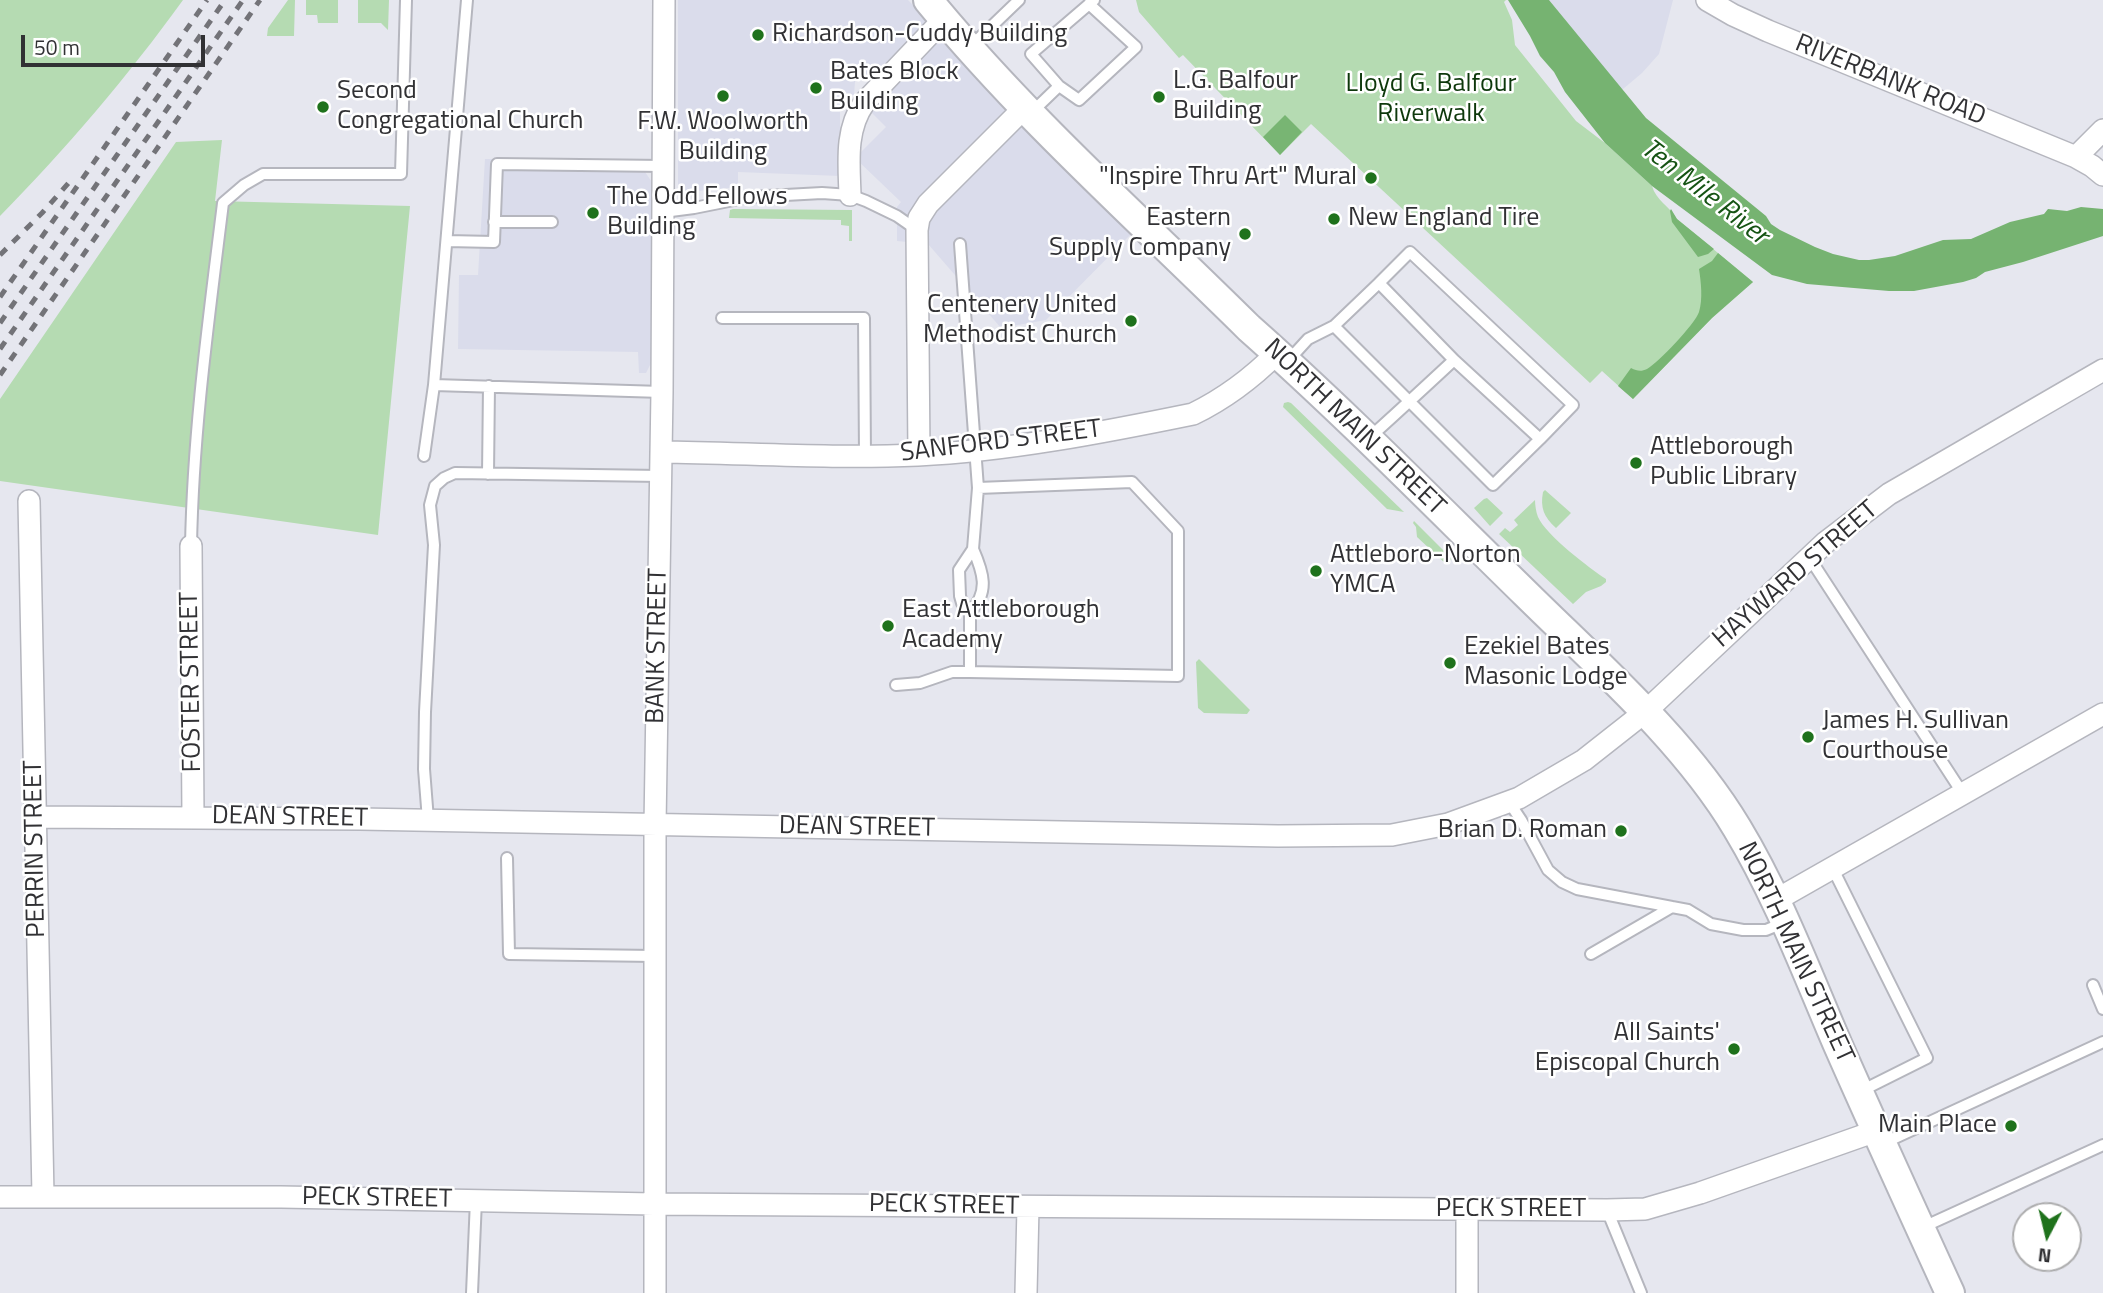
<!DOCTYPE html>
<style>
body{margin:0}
#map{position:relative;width:2103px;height:1293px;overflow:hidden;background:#e6e7ef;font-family:"Titillium Web",sans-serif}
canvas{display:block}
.north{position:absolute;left:2012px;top:1202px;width:70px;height:70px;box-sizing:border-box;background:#fff;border:2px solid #adadae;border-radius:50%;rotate:187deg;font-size:19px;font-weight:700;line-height:28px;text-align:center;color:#313134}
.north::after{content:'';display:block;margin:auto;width:24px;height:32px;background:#1f721c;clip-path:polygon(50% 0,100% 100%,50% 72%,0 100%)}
.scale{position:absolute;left:21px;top:35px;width:184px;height:32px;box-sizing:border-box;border:4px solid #313134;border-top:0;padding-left:9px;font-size:21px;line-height:24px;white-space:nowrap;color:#313134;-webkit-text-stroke:5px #fff;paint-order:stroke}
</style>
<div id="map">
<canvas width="2103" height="1293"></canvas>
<div class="north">N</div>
<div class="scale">50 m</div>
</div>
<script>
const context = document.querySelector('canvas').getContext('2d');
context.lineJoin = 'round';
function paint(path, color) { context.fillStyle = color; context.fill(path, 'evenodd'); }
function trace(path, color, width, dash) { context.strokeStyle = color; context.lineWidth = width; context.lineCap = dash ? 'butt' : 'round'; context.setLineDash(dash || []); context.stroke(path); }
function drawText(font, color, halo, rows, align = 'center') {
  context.font = font + ' "Titillium Web",sans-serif'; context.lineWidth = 5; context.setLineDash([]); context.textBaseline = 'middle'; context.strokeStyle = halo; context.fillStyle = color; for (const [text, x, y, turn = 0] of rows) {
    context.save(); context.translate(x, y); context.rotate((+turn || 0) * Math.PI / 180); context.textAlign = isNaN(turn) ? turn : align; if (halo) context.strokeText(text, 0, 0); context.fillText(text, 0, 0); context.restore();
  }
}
paint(new Path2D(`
 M678 0H908L1132 233 1046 320 1001 328 928 244 897 241V207L901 202 855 158 886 127 870 111 932 48 920 36 875 82 858 67 856 69 854 95 840 94V176L738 172V187L678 193Z
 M1549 0H1673L1659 54 1642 73 1623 89 1620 88Z
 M485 159 645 161V172L654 185V357L646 373H639L638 352 458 349 459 275H478Z`), '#dadceb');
paint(new Path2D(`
 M0 0H183C129 75 65 150 0 216Z
 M288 0H295L294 36H267L268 28Z
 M306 0H338V23H318L317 15H306Z
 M358 0H389L388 30 381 23H358Z
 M1136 0H1506L1504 2 1512 20 1515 45 1576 121 1605 143 1652 186C1656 200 1669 206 1677 219L1753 282 1712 318 1633 399 1602 371 1590 383 1311 124 1280 155 1183 55 1179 58 1139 12Z
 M222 140 215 201 410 206 378 535 0 481V399L176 142Z
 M733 209 852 210V241H849V226L841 225V220L729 218 730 210Z
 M1288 402 1291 403 1404 512 1387 509 1283 407 1284 403Z
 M1545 490 1571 513 1556 528C1544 517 1540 508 1543 492Z
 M1487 498 1503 513 1490 526 1474 508 1484 499Z
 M1535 500C1535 505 1536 512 1538 517 1546 535 1589 568 1606 579V582L1601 586 1586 592 1573 604 1499 534 1505 528 1510 532 1518 525 1514 520Z
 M1414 521 1452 559 1447 563H1445L1417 537 1416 527 1413 523Z
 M1199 659 1250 710 1247 714 1204 713 1198 708 1196 662Z`), '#b5dbb2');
paint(new Path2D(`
 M1285 115 1302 132 1280 155 1263 137Z
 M1671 209 1677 219 1714 249 1708 254 1698 257 1672 222 1670 211Z
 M1718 253 1753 282 1712 318 1633 399 1618 386 1631 368C1637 371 1641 372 1647 369 1658 363 1695 324 1699 312 1703 299 1701 282 1699 269L1712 261Z`), '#78b573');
paint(new Path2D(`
 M1508 0H1549L1646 118 1766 216 1771 224 1780 230 1815 247 1833 254 1859 260H1869L1895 256 1943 240 1971 239 2010 222 2044 214 2048 209 2067 211 2081 207 2103 209V236L2023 262 1985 272 1976 278 1963 282 1914 291H1889L1807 284 1772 275 1652 186 1605 143 1565 92 1554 72 1540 56 1530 36Z`), '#76b371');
const lane = new Path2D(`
 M467 0 434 385 662 392
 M970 47 1019 0
 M1059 86 1079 100 1136 47 1089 4
 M1031 113 1059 86 1031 54 1094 0
 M663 212 694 208 749 197 822 193 850 195 866 201 897 216 917 230
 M494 222H552
 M447 241 494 242 497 164 664 166
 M960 244 978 488 1132 482 1178 531V676L970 672V612L962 603 960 596 959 570 973 549C983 572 990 592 970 612
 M1379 283 1410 252 1573 405 1540 439
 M722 318H864L865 456
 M1287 362 1308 339 1334 326
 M1369 438C1398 412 1426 386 1454 360L1540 439 1493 485 1334 326 1379 283 1454 360
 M424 456 434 385
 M488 474 489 386
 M191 546C193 431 209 317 223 203L244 185 263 174H401L406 0
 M973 549 978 488
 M1809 557 1963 794
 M896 685 920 683 952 672H970
 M1509 802 1521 820 1548 870 1562 882 1577 889 1672 907
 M428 820 424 769 425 712 434 545 430 505 435 486 444 478 455 473 661 476
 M507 858 509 954 655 956
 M1833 869 1927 1058 1861 1091
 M1591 954 1672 907 1688 910 1711 924 1743 930H1766L1783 923
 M2093 985 2103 1009
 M1884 1143 2103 1042
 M1607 1210 1641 1293
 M1921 1228 2103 1145
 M472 1293 476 1200`);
const street = new Path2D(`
 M1707 0 1733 15 1768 31 2076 157 2092 166 2103 175
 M2076 157 2103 130
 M850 195C849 163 845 130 864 103L944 19
 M661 452C747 453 832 459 918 455 1007 451 1105 432 1193 414 1226 398 1251 379 1277 353
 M919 455 917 230 919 218 928 204 1025 107
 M29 501 43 1196
 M191 546 193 817
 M36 817 360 819 1278 836 1392 835 1448 824 1519 798 1584 760 1645 712 1826 542 1889 494 2103 370
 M1776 900 2103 714
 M0 1197H281L654 1204 1607 1210 1645 1209 1700 1193 1876 1131
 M655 1293V825L662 392 664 0
 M1026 1293 1028 1207
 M1467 1293V1211`);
const secondary = new Path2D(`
 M928 0C1025 118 1141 221 1249 328 1345 413 1435 505 1526 594 1598 665 1685 741 1737 828 1778 896 1806 971 1837 1043 1874 1127 1912 1210 1950 1293`);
trace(lane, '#b5b6be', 14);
trace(street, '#b5b6be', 24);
trace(secondary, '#b5b6be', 32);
trace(lane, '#fff', 10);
trace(street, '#fff', 21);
trace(secondary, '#fff', 28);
trace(new Path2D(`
 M0 255 42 213 72 179
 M0 297 207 0
 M0 323 225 0
 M0 349 243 0
 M0 375 260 0`), '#737378', 5, [9, 9]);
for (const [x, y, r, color] of [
 [758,35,7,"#1f721c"],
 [816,88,7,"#1f721c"],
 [723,96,7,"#1f721c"],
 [1159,97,7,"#1f721c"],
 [323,107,7,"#1f721c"],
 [1371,178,7,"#1f721c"],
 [593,213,7,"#1f721c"],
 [1334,219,7,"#1f721c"],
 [1245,234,7,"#1f721c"],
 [1131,321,7,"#1f721c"],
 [1636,463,7,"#1f721c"],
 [1316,571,7,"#1f721c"],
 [888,626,7,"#1f721c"],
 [1450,663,7,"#1f721c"],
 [1808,737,7,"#1f721c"],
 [1621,831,7,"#1f721c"],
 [1734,1049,7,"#1f721c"],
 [2011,1126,7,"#1f721c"]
]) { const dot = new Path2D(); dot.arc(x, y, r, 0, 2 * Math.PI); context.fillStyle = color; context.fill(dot); trace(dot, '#fff', 2.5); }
drawText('26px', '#313134', '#fff', [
 ["Richardson-Cuddy Building",772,35],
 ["Bates Block",830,73],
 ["Building",830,103],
 ["L.G. Balfour",1173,82],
 ["Building",1173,112],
 ["Second",337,92],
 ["Congregational Church",337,122],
 ["F.W. Woolworth",723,123,"center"],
 ["Building",723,153,"center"],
 ["\"Inspire Thru Art\" Mural",1357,178,"right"],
 ["The Odd Fellows",607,198],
 ["Building",607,228],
 ["Eastern",1231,219,"right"],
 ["Supply Company",1231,249,"right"],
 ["New England Tire",1348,219],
 ["Centenery United",1117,306,"right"],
 ["Methodist Church",1117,336,"right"],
 ["Attleborough",1650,448],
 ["Public Library",1650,478],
 ["Attleboro-Norton",1330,556],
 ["YMCA",1330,586],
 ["East Attleborough",902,611],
 ["Academy",902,641],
 ["Ezekiel Bates",1464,648],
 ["Masonic Lodge",1464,678],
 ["James H. Sullivan",1822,722],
 ["Courthouse",1822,752],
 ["Brian D. Roman",1607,831,"right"],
 ["All Saints'",1720,1034,"right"],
 ["Episcopal Church",1720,1064,"right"],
 ["Main Place",1997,1126,"right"]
], 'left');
drawText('26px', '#313134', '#fff', [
 ["RIVERBANK ROAD",1890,81,22],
 ["NORTH MAIN STREET",1354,428,44],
 ["SANFORD STREET",1001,442,-7],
 ["HAYWARD STREET",1796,575,-41],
 ["BANK STREET",658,646,-89],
 ["FOSTER STREET",192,682,-91],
 ["DEAN STREET",290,818,1],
 ["DEAN STREET",857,828,1],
 ["PERRIN STREET",36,849,-91],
 ["NORTH MAIN STREET",1795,953,65],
 ["PECK STREET",377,1199,1],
 ["PECK STREET",944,1206,1],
 ["PECK STREET",1511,1210]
]);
drawText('26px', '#0d380b', '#fff', [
 ["Lloyd G. Balfour",1431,85],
 ["Riverwalk",1431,115]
]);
drawText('italic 28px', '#155313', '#fff', [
 ["Ten Mile River",1704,193,38]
]);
</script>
